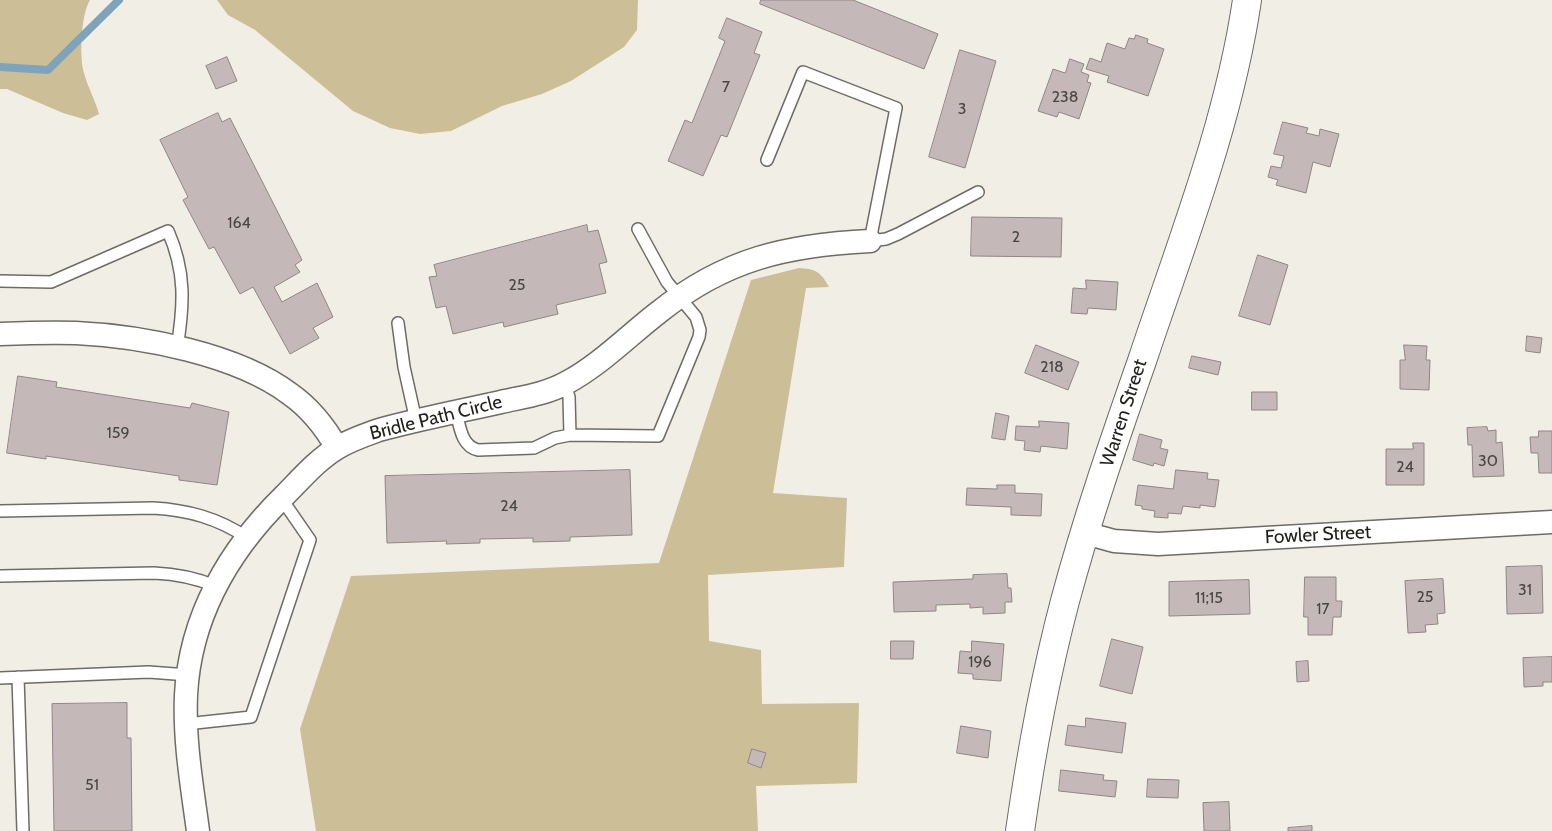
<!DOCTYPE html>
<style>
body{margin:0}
canvas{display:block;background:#f1eee5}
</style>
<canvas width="1552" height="831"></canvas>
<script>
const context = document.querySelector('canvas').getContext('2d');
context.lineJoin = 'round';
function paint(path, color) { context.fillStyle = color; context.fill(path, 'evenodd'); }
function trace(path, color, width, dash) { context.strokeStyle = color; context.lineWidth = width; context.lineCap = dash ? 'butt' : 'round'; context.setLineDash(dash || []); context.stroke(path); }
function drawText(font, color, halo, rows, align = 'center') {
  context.font = font + ' Cabin,sans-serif'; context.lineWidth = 4.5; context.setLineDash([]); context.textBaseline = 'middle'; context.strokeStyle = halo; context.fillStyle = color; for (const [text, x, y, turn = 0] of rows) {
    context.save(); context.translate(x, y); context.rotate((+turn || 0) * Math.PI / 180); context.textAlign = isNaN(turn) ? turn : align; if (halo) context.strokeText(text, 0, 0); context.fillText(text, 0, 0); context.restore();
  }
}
paint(new Path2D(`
 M0 0H90C81 15 79 56 84 73 88 88 95 99 99 114L87 120 63 113 7 89H0Z
 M217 0H638L637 30 624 47 571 81 542 94 502 106 451 131 420 134 390 128 353 111 255 30 228 15Z
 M799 268C816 269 821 272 829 287L806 288 773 493 847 498 844 567 708 575 709 641 761 650 762 704 859 703 857 783 756 786 758 831H316L300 729 351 576 659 563 751 280Z`), '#ccbf98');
trace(new Path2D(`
 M0 67 48 70 119 0`), '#7ea3ba', 8);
const building = new Path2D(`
 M761 0H853L938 34 924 69 760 4Z
 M727 18 762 32 754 53 760 55 727 137 721 135 703 176 668 161 685 120 692 123 725 41 719 38Z
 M1136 35 1148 39 1147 43 1164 49 1148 96 1107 82 1109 76 1086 69 1090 58 1101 62 1107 43 1125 49 1129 38 1134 39Z
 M960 50 996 61 965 168 929 157Z
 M227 57 237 81 216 89 206 66Z
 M1070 59 1084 64 1081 72 1089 75 1087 82 1091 83 1079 119 1059 112 1057 117 1038 111 1053 69 1065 73Z
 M218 113 222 122 230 118 302 260 295 265 300 272 274 287 282 302 317 283 333 317 313 328 319 338 290 354 253 287 240 294 214 247 209 249 183 200 188 197 160 140Z
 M1283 122 1308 128 1306 133 1319 136 1320 129 1339 134 1330 167 1313 162 1306 193 1276 185 1278 180 1268 177 1271 166 1281 168 1284 156 1274 154Z
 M972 217 1062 218 1061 257 971 256Z
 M587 225 588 232 598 230 607 262 599 264 606 293 556 305 558 314 504 327 503 322 453 334 446 306 436 308 429 277 437 276 434 265Z
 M1258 255 1288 265 1270 325 1239 316Z
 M1086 280 1118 282 1116 310 1088 308 1087 314 1071 313 1073 288 1086 289Z
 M1527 336 1542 338 1540 353 1526 351Z
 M1036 345 1079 362 1068 390 1025 373Z
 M1404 345 1427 346 1426 360H1430L1429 390 1400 389V360H1405Z
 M1192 356 1221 362 1218 375 1189 368Z
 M18 376 57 382 56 387 190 408 192 403 229 412 217 485 179 480V476L46 456V459L7 453Z
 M1252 392H1277V410H1252Z
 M996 413 1009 416 1005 440 992 438Z
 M1039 421 1069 423 1067 449 1041 446 1040 452 1024 450 1025 441 1015 440 1016 426 1039 427Z
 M1487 427 1488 431 1496 430V443L1502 442 1504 476 1473 477 1472 445H1468L1467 428Z
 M1539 431H1552V473H1539L1538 453H1531L1530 437H1538Z
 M1140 434 1162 440 1160 448 1168 450 1164 466 1154 463 1153 466 1133 460Z
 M1413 443H1424V485H1386V449H1413Z
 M630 470 632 535 570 537V541L533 542V538L480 539V543L446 544 447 541 387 543 385 476Z
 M1176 470 1208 473 1207 479 1219 480 1215 507 1200 505V508L1183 506 1181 514 1168 513V518L1154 517 1155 511 1142 509V506L1135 505 1138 485 1173 489Z
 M997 485H1015V493L1042 494 1041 516 1011 515V507L966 505 967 488 997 489Z
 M1542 566 1543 613 1507 614 1506 567Z
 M1007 574 1008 588H1011L1012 602H1005V613L983 614V607L970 608V604L936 605V611L894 612 893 582 973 579V575Z
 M1305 577H1336V601H1342L1341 617H1333L1332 635H1308V617H1304Z
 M1443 579 1445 613 1437 614 1438 624 1425 625 1426 632 1408 633 1405 581Z
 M1249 580 1250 614 1169 616V582Z
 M1112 639 1143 647 1132 694 1100 686Z
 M891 641H914L913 659H891Z
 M972 641 1004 644 1001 681 973 679V674L958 673 960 651 971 652Z
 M1552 657V682H1543V686L1524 687 1523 658Z
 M1308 661 1309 681 1297 682 1296 662Z
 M127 703V738H131L132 831H54L52 704Z
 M1086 718 1126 723 1122 753 1065 745 1068 725 1085 727Z
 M961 726 991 731 988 758 957 753Z
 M752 749 766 753 761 768 748 763Z
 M1061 770 1104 775 1103 780 1117 781 1115 797 1059 791Z
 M1148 779 1179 780 1178 798 1147 797Z
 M1229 802 1230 831H1204L1203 803Z
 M1312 826V831H1288V828Z`);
paint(building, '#c4b9b8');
trace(building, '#908685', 1);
const lane = new Path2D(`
 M767 160 803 72 896 108 870 241 886 239 898 234 978 192
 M0 281 51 282 168 231C186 272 184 305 177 348
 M398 323 404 367 416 421
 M565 384 569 397 570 435
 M456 412C460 426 461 446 478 450L534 448 555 438 570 435 658 436 699 337 700 330 696 317 667 282 638 229
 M0 511 153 508C188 510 217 518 246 537
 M0 576 154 573C176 574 194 577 215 586
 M18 677 23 831
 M0 678 149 672 188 675
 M186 724 251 717 310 540 281 498`);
const street = new Path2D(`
 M0 334C25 333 51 332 76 333 141 336 237 354 290 394 310 408 325 427 337 448
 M1085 533 1114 541 1158 544 1552 522
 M198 831C192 786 184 741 186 695 190 617 229 550 284 496 301 479 317 460 337 448 350 440 365 435 379 430 419 419 461 411 501 402 523 397 546 394 566 383 600 365 629 335 659 312 725 259 787 245 870 241`);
const secondary = new Path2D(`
 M1020 831C1031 754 1045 677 1065 601 1087 519 1115 438 1143 358 1182 241 1229 123 1247 0`);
trace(lane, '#6e6c64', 14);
trace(street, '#6e6c64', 25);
trace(secondary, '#6e6c64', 30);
trace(lane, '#fff', 11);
trace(street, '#fff', 22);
trace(secondary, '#fff', 28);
drawText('16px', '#494643', null, [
 ["7",726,87],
 ["238",1065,97],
 ["3",962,109],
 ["164",239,223],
 ["2",1016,237],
 ["25",517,285],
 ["218",1052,367],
 ["159",118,433],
 ["30",1488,461],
 ["24",1405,467],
 ["24",509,506],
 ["31",1525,590],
 ["25",1425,597],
 ["11;15",1209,598],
 ["17",1323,609],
 ["196",980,662],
 ["51",92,785]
]);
drawText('19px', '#201f1c', '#fff', [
 ["Warren Street",1124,413,-72],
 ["Bridle Path Circle",436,418,-14],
 ["Fowler Street",1318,535,-3]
]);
</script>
